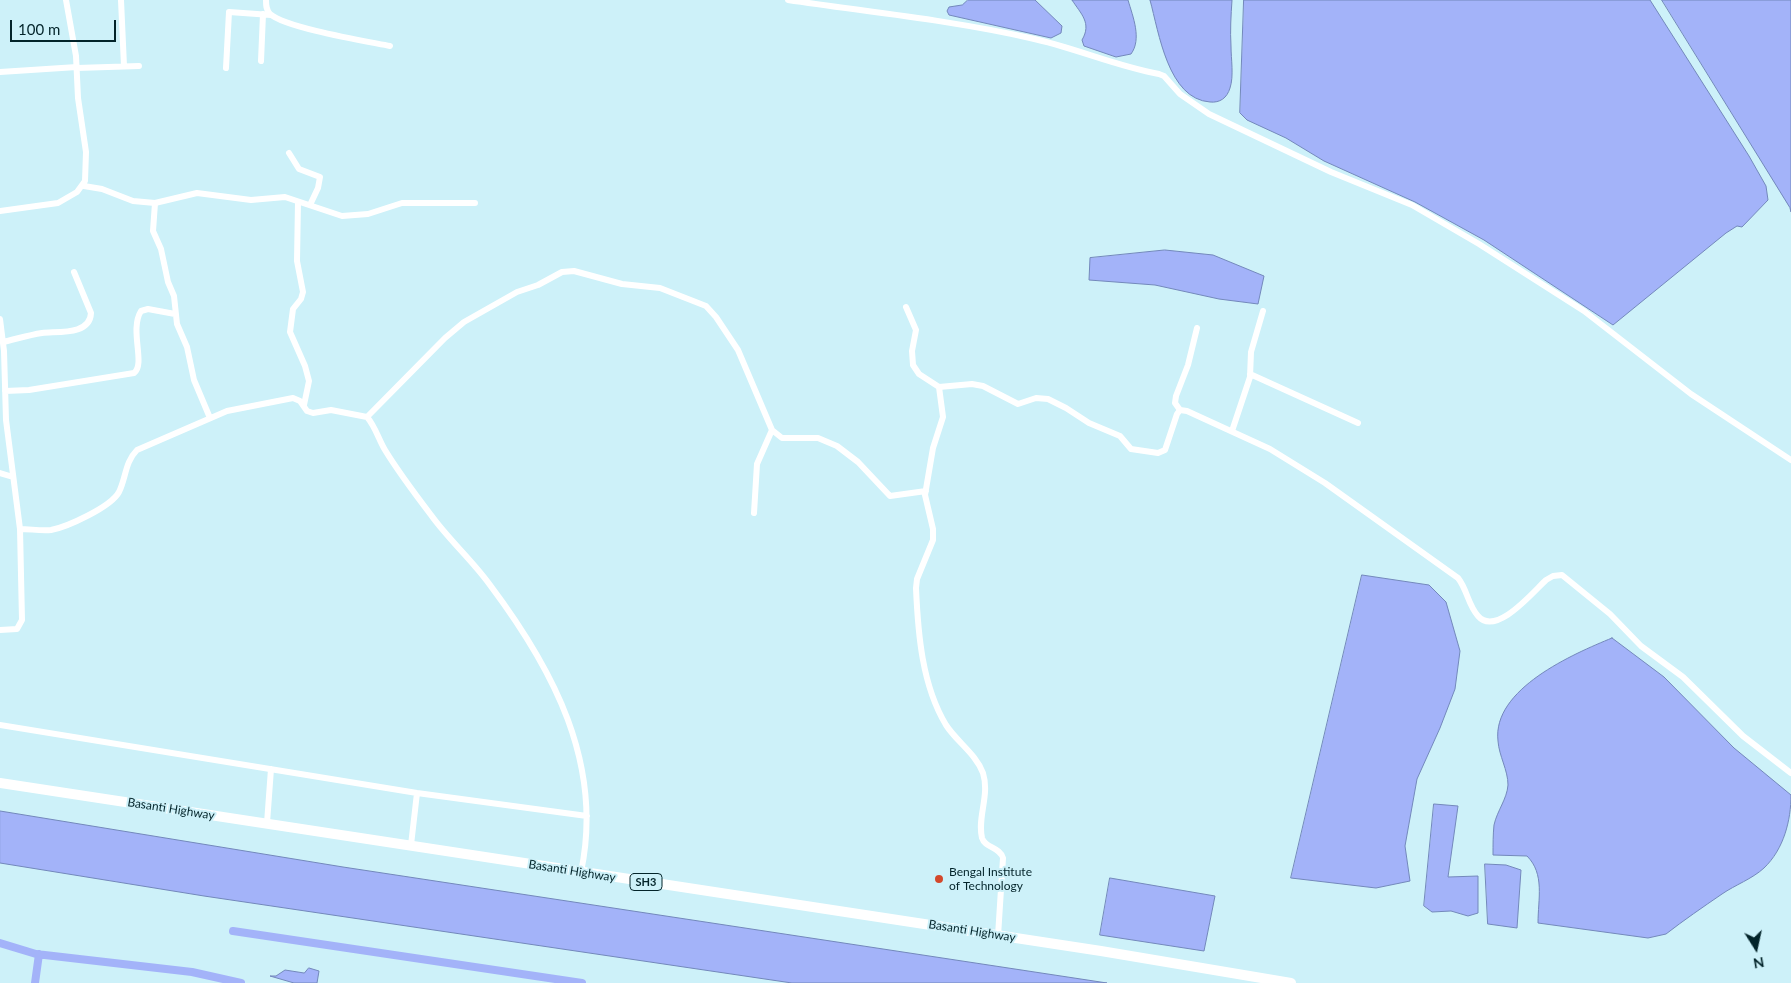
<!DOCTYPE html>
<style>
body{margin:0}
#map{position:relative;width:1791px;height:983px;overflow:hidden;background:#cdf1f9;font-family:Lato,sans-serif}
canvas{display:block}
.north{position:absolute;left:1731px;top:923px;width:50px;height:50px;-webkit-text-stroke:4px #cdf1f9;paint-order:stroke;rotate:170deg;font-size:14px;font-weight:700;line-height:20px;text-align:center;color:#03242a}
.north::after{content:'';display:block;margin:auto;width:18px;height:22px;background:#03242a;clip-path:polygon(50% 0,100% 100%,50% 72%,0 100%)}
.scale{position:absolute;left:10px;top:20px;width:106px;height:22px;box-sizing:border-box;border:2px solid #03242a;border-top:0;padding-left:6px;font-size:15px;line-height:18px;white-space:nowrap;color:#03242a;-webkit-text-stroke:4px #cdf1f9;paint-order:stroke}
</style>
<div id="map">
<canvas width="1791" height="983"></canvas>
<div class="north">N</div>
<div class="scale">100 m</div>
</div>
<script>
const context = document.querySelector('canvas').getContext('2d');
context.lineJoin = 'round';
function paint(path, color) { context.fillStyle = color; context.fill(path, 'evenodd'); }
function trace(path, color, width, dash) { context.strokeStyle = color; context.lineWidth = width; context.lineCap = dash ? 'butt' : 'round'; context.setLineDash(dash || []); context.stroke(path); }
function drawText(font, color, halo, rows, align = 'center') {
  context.font = font + ' Lato,sans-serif'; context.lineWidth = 4; context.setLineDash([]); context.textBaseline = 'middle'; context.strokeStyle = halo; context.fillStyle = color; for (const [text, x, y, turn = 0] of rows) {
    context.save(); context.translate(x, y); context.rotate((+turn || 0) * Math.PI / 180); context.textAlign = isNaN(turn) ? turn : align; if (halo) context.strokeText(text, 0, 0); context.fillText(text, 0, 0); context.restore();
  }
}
const water = new Path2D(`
 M968 0H1035L1062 26 1061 33 1051 38 949 15 947 11 949 7 962 5Z
 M1072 0H1128C1133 17 1142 39 1131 54L1116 57 1084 46 1082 40C1092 23 1081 14 1072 0Z
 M1150 0H1232C1231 15 1230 31 1231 46 1231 59 1234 76 1230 88 1227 98 1220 103 1210 102 1168 99 1159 33 1150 0Z
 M1244 0H1650L1749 156 1766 186 1768 200 1742 227 1737 226 1726 233 1613 325 1484 240 1415 202 1324 161 1286 138 1247 120 1240 113Z
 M1662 0H1791V212L1790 208Z
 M1165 250 1213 255 1264 276 1258 304 1219 299 1155 285 1089 280 1090 258Z
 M1362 575 1429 585 1446 602 1460 651 1455 689 1440 728 1417 779 1405 846 1410 881 1376 888 1291 878Z
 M1612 638 1664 677 1734 748 1791 795C1791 820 1784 849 1764 868 1752 879 1735 885 1722 894 1703 907 1684 920 1666 934L1648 938 1538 923C1538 899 1545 874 1527 856L1493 855C1493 845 1493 834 1494 825 1497 811 1507 799 1508 785 1508 770 1499 756 1498 741 1492 689 1573 654 1612 638Z
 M1434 804 1458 806 1448 877 1478 876V913L1468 916 1451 911 1432 912 1424 906Z
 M0 811 343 867 1107 983H792L204 896 0 863Z
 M1485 864 1506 865 1521 870 1517 928 1488 924Z
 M1110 878 1215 896 1204 951 1100 935Z
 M309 968 319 971 317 983H294L270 976H276L285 970 304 973Z`);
paint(water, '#a3b3f9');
trace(water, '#7388bb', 1);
trace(new Path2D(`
 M233 931 582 983
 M0 943 36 954 192 972 241 983
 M35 983 39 954`), '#a3b3f9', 8);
trace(new Path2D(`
 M121 0 124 66
 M266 0C266 5 266 10 270 14 286 28 365 41 390 46
 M788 0C869 12 950 20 1030 38 1073 47 1115 66 1159 74L1164 76 1180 94 1209 114 1331 172 1412 205 1479 244 1584 311 1691 394 1791 460
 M261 61 263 14
 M77 68 139 66
 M226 68 229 12 271 15
 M0 72 77 67
 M289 153 299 169 320 177 318 188 310 205
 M84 186 102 189 133 201 155 203 197 193 251 200 285 197 342 216 368 214 402 203H475
 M298 202 297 261 303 292 301 299 293 309 290 332 305 366 309 381 304 405
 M155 203 153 231 161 249 168 282 174 296 177 324 187 347 194 380 210 418
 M0 211 58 203 77 192 85 181 86 152 78 98 76 56 66 0
 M906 307 916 330 912 351 913 365 919 374 939 387 943 417 933 448 925 495 933 529V540L917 579 916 588C918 634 922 685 946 725 957 742 976 754 983 773 990 796 977 817 982 838 985 848 1000 847 1003 858L998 936
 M0 319 4 351 6 420 20 529 22 620 17 629 0 630
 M3 342C16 339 29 335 42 333 56 331 90 336 91 313L74 272
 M1250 374 1358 423
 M939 387 972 384 983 386 1018 404 1036 398 1048 399 1066 408 1089 423 1120 436 1131 449 1158 453 1165 450 1177 414 1180 410 1187 411 1270 449 1325 483 1458 578C1467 589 1468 605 1478 616 1496 637 1533 592 1546 580L1553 576 1562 575 1610 614 1641 646 1683 677 1743 736 1791 773
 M5 391 29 390 134 373C146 364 129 330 141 311L148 309 175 314
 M1180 410 1175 403 1176 396 1188 365 1197 328
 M367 417 445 338 464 322 517 292 538 285 562 272 574 271 622 284 660 288 706 306 716 317 738 350 772 430 782 438H818L837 446 858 462 890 496 926 491
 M1232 431 1250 377 1251 352 1263 311
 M0 473 13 477
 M754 513 757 464 772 430
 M20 529C30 529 41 531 51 530 67 527 111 507 119 492 126 478 125 462 137 450L227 411 293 398 300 401 307 411 313 413 331 410 367 417C375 426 379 440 385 450 399 473 415 494 431 515 449 540 472 560 490 585 553 669 604 764 581 872
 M0 725 417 793 587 816
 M267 823 271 769
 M411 845 417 793`), '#fff', 6);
trace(new Path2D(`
 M0 783 1101 951 1291 983`), '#fff', 10);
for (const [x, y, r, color] of [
 [939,879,5,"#d3482b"]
]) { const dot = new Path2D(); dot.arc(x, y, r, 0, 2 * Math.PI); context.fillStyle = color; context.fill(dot); trace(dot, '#cdf1f9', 2); }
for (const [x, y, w] of [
 [646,882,32]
]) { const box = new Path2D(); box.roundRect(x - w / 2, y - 8.5, w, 17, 4); context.fillStyle = '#cdf1f9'; context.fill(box); trace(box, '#03242a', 1); }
drawText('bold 11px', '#03242a', null, [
 ["SH3",646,882]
]);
drawText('12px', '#03242a', '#cdf1f9', [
 ["Basanti Highway",171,809,9],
 ["Basanti Highway",572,871,9],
 ["Basanti Highway",972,931,9]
]);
drawText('12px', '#03242a', '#cdf1f9', [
 ["Bengal Institute",949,872],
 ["of Technology",949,886]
], 'left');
</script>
